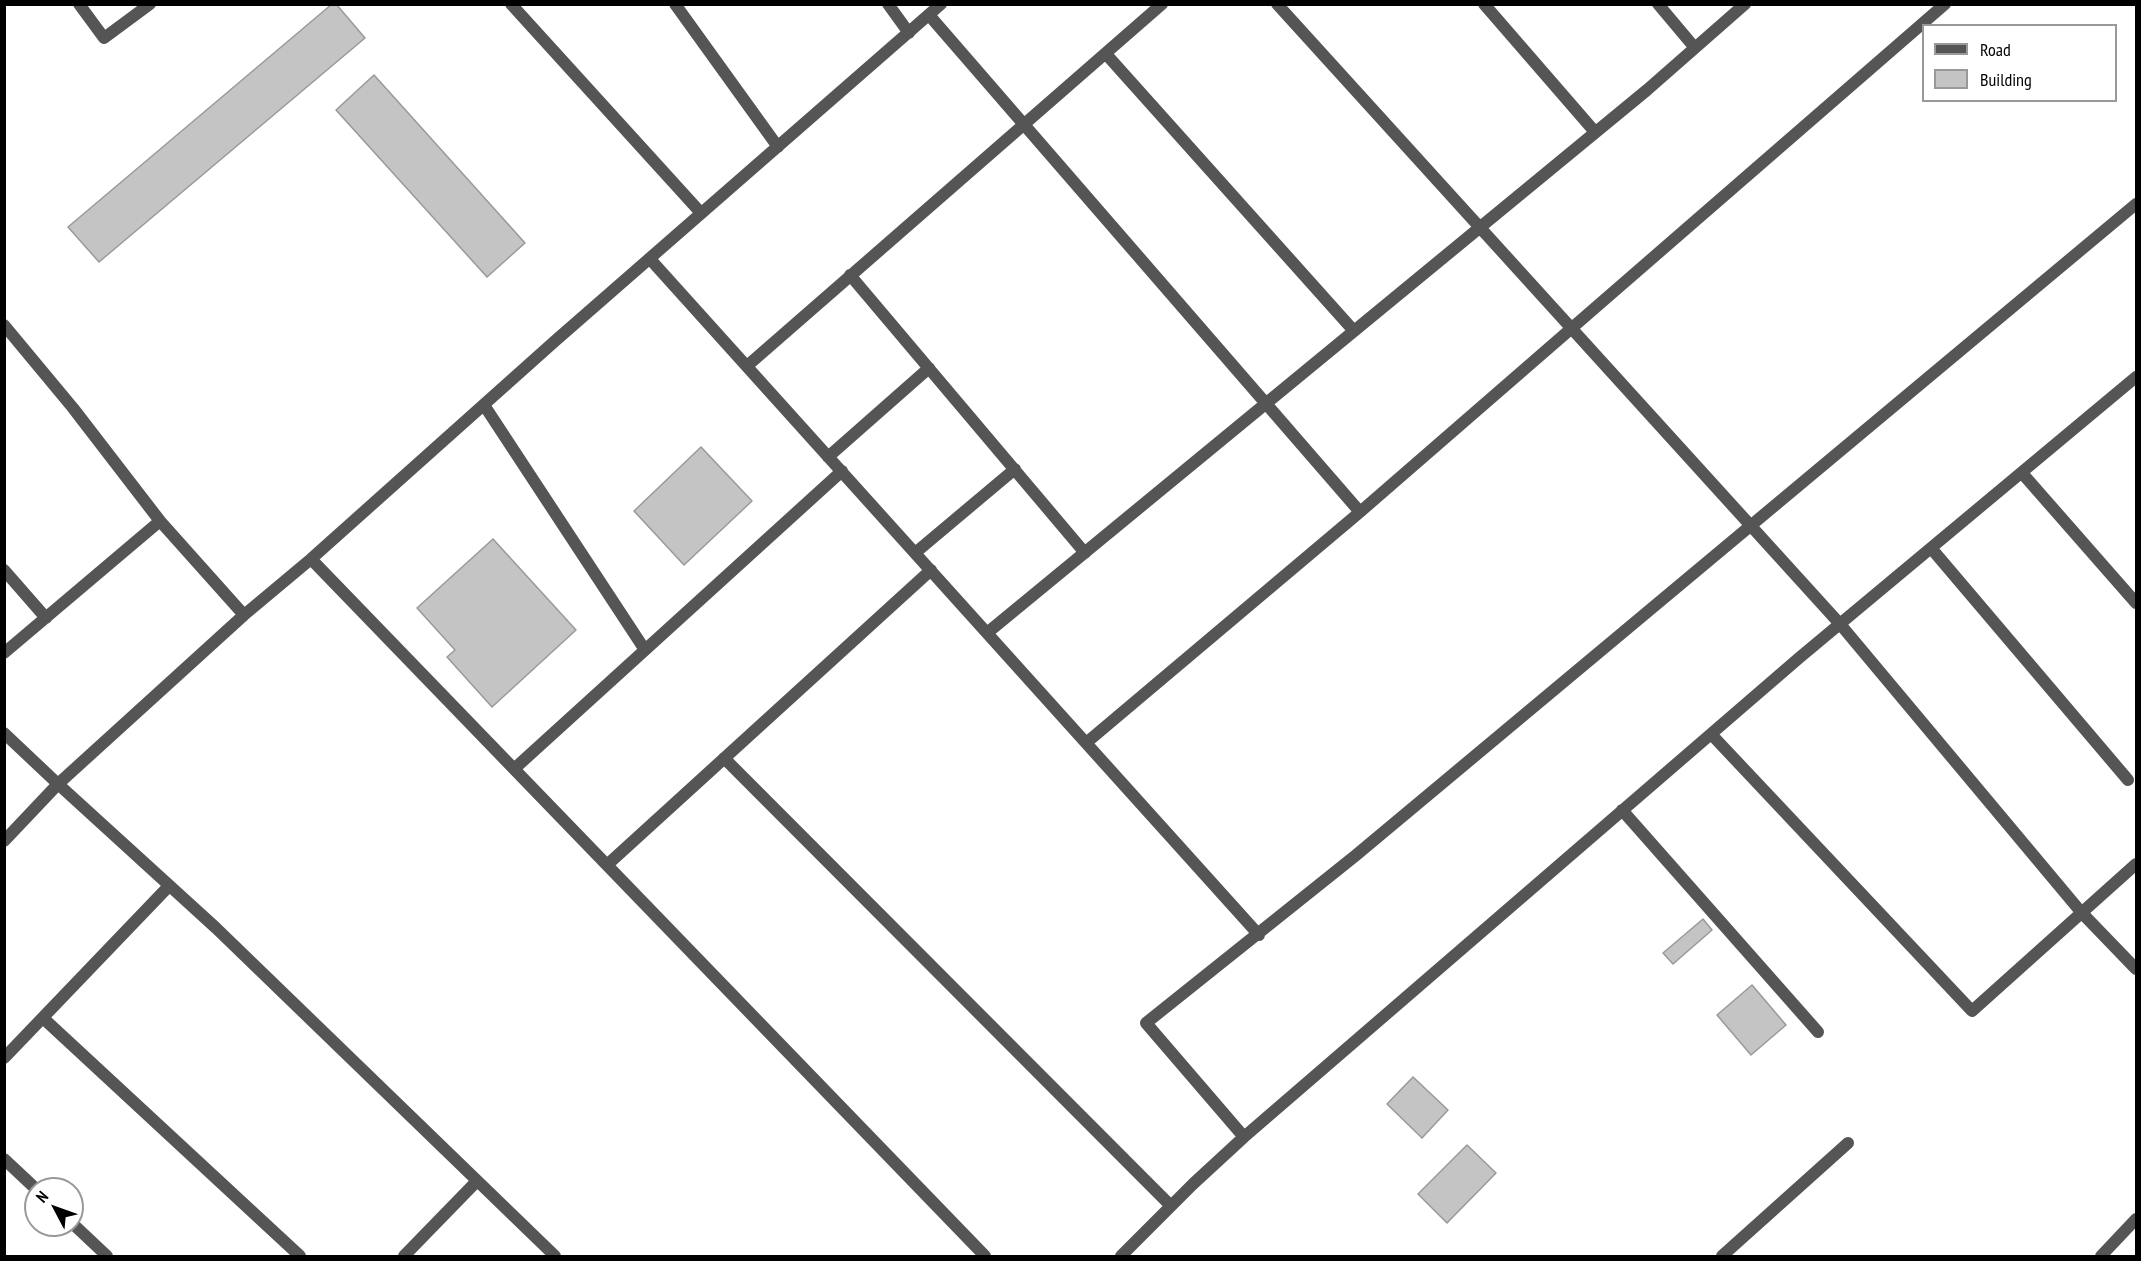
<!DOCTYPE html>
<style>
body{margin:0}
#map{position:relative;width:2141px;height:1261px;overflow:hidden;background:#fff;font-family:"PT Sans Narrow",sans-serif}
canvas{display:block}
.frame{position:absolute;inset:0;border:6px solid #000;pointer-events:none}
.legend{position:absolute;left:1922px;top:24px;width:195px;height:78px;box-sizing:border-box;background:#fff;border:2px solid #999;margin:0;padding:8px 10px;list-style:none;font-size:18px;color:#000}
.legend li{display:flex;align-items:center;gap:12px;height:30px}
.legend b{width:30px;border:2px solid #999}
.north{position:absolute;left:24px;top:1177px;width:60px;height:60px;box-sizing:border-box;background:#fff;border:2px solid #999;border-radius:50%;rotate:311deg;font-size:16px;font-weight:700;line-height:24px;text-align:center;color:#000}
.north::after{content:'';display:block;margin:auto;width:21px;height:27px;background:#000;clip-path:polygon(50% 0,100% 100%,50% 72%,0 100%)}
</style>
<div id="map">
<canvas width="2141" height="1261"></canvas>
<div class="frame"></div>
<ul class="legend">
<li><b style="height:8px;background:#555"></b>Road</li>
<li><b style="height:16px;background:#c4c4c4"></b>Building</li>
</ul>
<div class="north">N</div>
</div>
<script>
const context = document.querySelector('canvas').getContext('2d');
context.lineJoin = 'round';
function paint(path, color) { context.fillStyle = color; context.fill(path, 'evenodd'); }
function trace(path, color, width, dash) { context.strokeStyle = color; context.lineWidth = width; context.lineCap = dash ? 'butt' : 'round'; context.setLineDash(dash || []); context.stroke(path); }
const building = new Path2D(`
 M332 4H336L365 38 99 262 68 227Z
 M374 75 525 243 487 277 336 110Z
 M701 447 752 501 684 565 634 511Z
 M493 539 576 630 492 707 447 657 455 650 417 608Z
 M1703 919 1712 930 1673 964 1663 953Z
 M1752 985 1786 1025 1751 1055 1717 1015Z
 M1413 1077 1448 1110 1422 1138 1387 1104Z
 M1467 1145 1496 1173 1447 1223 1418 1194Z`);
paint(building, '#c4c4c4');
trace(building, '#999', 1.5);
trace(new Path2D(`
 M511 4 701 213`), '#555', 12);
trace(new Path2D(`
 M79 4 104 38 150 4
 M675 4 778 147
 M888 4 909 33
 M1277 4 1840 624 2081 912 2136 969
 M1484 4 1595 132
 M1658 4 1695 48
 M929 15 1360 512
 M1106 54 1354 331
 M650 259 1259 935
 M850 275 1085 553
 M4 325 73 408 160 521 244 615
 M747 366 1162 4
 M484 405 645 650
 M828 457 929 368
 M2022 473 2136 603
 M1931 548 2128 780
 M915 553 1015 469
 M311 559 985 1256
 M4 570 46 618
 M987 633 1647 90 1745 4
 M4 653 160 521
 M4 733 58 784 216 928 555 1256
 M1711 734 1972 1011 2136 864
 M1086 743 1360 512 1945 4
 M724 758 1171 1206
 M514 769 842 471
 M1622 810 1818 1032
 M4 841 58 784 244 615 311 559 555 341 941 4
 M607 865 931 570
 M43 1018 300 1256
 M4 1058 169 886
 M1244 1137 1146 1023 1355 856 2136 204
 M4 1159 36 1189
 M72 1223 107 1256
 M404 1256 477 1181
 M1121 1256 1193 1184 1244 1137 1799 658 2136 377
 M1722 1256 1848 1143
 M2101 1256 2136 1219`), '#555', 12);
</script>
